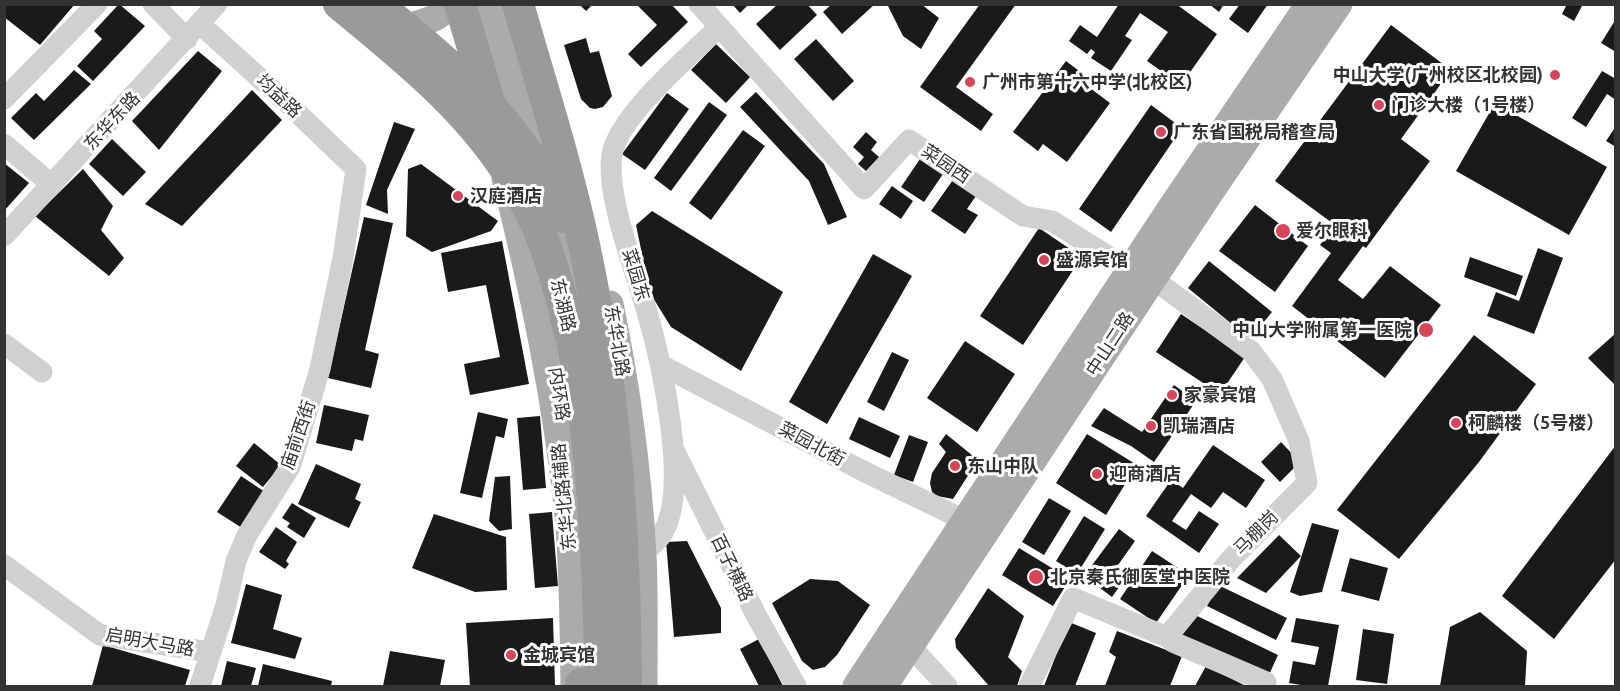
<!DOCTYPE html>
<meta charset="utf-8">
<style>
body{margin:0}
#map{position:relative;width:1620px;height:691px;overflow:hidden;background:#fff;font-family:Ubuntu,sans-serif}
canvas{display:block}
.frame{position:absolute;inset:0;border:6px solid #333;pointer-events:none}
</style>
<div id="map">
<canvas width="1620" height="691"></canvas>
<div class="frame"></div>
</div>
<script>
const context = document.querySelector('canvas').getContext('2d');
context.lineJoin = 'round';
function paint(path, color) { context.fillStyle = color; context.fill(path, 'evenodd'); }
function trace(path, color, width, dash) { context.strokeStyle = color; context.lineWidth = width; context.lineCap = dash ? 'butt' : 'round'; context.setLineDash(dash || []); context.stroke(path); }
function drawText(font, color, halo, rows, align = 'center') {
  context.font = font + ' Ubuntu,"Noto Sans SC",sans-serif'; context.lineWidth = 6; context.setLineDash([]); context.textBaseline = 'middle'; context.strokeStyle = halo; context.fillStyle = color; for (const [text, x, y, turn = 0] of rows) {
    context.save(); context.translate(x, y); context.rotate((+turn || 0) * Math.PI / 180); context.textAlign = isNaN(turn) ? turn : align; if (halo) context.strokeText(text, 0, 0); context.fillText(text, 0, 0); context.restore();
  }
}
paint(new Path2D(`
 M4 4H75L40 45 4 17Z
 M119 4 145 26 93 81 77 66 102 39 94 31Z
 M579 4H593L586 11Z
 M636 4H671L688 22 641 67 628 54 657 25Z
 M732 4H749L740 13Z
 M778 4H807L817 15 780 50 756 24Z
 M832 4H875L842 34 823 12Z
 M887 4H921L939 18 921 49 903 36Z
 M980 4H1016L956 87 993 114 981 131 920 87Z
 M1119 4H1176L1217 34 1181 85 1147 61 1168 32 1140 13 1125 36 1132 40 1111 71 1091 58 1095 52 1091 49 1087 54 1069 41 1080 25 1097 37Z
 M1209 4H1224L1219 12Z
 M1240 4H1268L1248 33 1229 19Z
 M1567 4H1583L1574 21 1562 14Z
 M1616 19V52L1601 43Z
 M1391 25 1451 70 1401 139 1430 161 1366 248 1363 246 1338 280 1363 299 1390 266 1441 305 1385 378 1292 306 1331 253 1320 245 1335 225 1275 181Z
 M586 38 590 53 599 51 612 96 603 107 595 109 590 108 581 99 564 45Z
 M816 39 854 81 833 101 794 59Z
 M716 44 750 77 726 103 691 70Z
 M198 51 222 71 159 150 132 121Z
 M1066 61 1087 77 1082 82 1110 103 1067 162 1043 144 1038 151 1013 132Z
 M74 70 91 84 34 140 11 118 36 93 44 101Z
 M1602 71 1616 79V100L1607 94 1586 127 1572 118Z
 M252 90 282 120 182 226 145 204Z
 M756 92 824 164 847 217 828 225 809 181 740 107Z
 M667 93 689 109 645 170 622 154Z
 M709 102 727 115 671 191 654 178Z
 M1495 103 1607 167 1569 235 1456 171Z
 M1151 105 1182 128 1111 232 1079 209Z
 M394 122 415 129 387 190 388 214 366 205Z
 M1616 126V147L1606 141Z
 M743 130 765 146 711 220 689 203Z
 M866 132 877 142 871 150 879 157 866 171 858 164 864 157 853 147Z
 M112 139 146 172 123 196 89 164Z
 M922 156 945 171 924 202 901 187Z
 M4 163 29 183 4 211Z
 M421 164 498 221 491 231 432 252 406 236 408 169Z
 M83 169 113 206 101 230 124 258 109 276 35 216Z
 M955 177 978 193 967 209 978 215 965 234 931 211Z
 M892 186 913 201 901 219 879 204Z
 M1255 205 1308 246 1275 292 1219 251Z
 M652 211 783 292 741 371 671 327 650 293 636 225Z
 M364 217 393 223 365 350 379 354 371 388 328 378Z
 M1039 228 1082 257 1023 345 980 316Z
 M502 241 529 384 470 395 464 364 500 357 486 285 448 292 441 253Z
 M1538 248 1563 258 1534 334 1487 316 1496 292 1519 301Z
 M873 254 912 276 827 424 789 402Z
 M1470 257 1523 276 1516 296 1464 277Z
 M1209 261 1272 312 1250 339 1188 288Z
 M1181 314 1245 357 1220 394 1156 352Z
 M1616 333V386L1588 358Z
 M1474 335 1536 384 1479 462 1399 559 1337 510Z
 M965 341 1015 374 977 432 927 398Z
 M892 352 909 360 884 411 867 402Z
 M1174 385 1196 401 1154 462 1131 446 1091 426 1104 408 1142 432Z
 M324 405 369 415 363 441 355 439 352 451 316 443Z
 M478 412 508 419 504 438 496 436 482 498 460 493Z
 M540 416 546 488 523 490 517 418Z
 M859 417 900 436 890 458 849 439Z
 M946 434 978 460 953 499 937 496 932 492 930 483 932 473 946 452 939 444Z
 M1087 434 1137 465 1106 515 1056 483Z
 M909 435 928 442 913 482 894 475Z
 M1281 442 1300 462 1280 482 1261 462Z
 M254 443 281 465 263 487 236 466Z
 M1213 445 1265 480 1246 508 1223 492 1211 508 1191 494 1172 521 1186 530 1199 511 1219 524 1199 553 1146 516 1171 480 1183 488Z
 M1616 445V559L1554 639 1502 596Z
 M316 464 361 484 355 499 361 502 349 528 298 504Z
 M241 476 265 492 242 528 217 512Z
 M510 476 512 529 499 531 489 521 495 477Z
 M1049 498 1071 511 1044 555 1022 542Z
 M292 503 316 518 304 538 287 527 290 523 282 518Z
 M552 512 558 586 535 588 529 514Z
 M434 514 506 537 507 590 475 592 412 568Z
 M1084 516 1105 529 1077 574 1056 561Z
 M1312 523 1339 530 1322 592 1300 596 1290 592Z
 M276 527 297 542 286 561 289 564 285 569 259 552Z
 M1119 529 1135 541 1111 575 1122 583 1112 597 1084 576Z
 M1279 535 1301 556 1266 593 1237 578Z
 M687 541 721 608V633L674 637 666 542Z
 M1019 548 1070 579 1053 606 1002 575Z
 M1152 551 1189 575 1156 623 1120 599Z
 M1350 558 1388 568 1379 601 1341 591Z
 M810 579 838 581 870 605 837 655 825 667 813 670 802 661 772 603Z
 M246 584 282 595 273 629 302 638 295 659 231 643Z
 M1218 585 1287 618 1276 640 1207 606Z
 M988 588 1024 616 1008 657 1022 671 1017 686H989L956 648 955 639Z
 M1480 612 1527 651 1525 686H1440L1450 627Z
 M1191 613 1278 655 1268 677 1180 635Z
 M553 618 555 686H470L466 623Z
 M1296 618 1339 625 1328 686H1307L1289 683 1293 661 1315 665 1319 647 1291 642Z
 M1069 622 1096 633 1075 686H1044Z
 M1363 629 1394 634 1387 684 1356 680Z
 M1117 631 1182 656 1170 686H1105L1116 657 1109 652Z
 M759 639 783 686H759L740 649Z
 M103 645 190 670 185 686H92Z
 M390 651 445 660 440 686H383Z
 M227 661 256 668 251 686H221Z
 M263 664 332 681 331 686H258Z
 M1206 666 1246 686H1195Z`), '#1a1a1a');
trace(new Path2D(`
 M153 4 187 39
 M699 4 864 189 909 140 1023 216 1052 221 1130 270
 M200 24 286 102 356 169 343 258 320 369 290 467 247 535 236 561 226 605 200 686
 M4 99 97 4
 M4 144 52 185
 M4 236 217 4
 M4 344 42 372
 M661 365 863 471 964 520
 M675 452 756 615 796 686
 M643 552C649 548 655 543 660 537 693 494 660 355 645 305 634 268 603 187 613 150 624 111 689 57 719 27
 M4 565 100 635 210 652
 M1167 637 1173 642 1266 682 1265 686
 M910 646 947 686
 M1029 686 1073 598 1167 637 1230 560 1307 483 1299 441 1272 379 1251 351 1153 279`), '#d0d0d0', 21);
trace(new Path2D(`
 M477 4 516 136
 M499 4 538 135 584 330
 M417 24C430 20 441 18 448 4
 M505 178C533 290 556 399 568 514 573 571 573 629 574 686
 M610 304C627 386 638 470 643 554 645 598 644 642 644 686
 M856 686 1168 212 1309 4
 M884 686 1210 193 1339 4`), '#ababab', 27);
trace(new Path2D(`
 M625 622 626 686
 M581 684V686`), '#9a9a9a', 32);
trace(new Path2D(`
 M339 4C406 59 474 113 518 189 547 237 560 289 572 343 595 456 598 571 601 686
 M376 4C452 64 524 127 564 217
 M460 4 505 156
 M518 4C543 91 571 177 588 264 613 383 622 502 625 622`), '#9a9a9a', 32);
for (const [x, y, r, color] of [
 [1555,75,6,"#d94558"],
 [970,82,6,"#d94558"],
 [1379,105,6,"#d94558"],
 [1161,132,6,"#d94558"],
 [458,196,6,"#d94558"],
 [1283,231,8,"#d94558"],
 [1044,260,6,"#d94558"],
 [1426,330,8,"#d94558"],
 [1172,395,6,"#d94558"],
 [1456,423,6,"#d94558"],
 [1151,426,6,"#d94558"],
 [955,466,6,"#d94558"],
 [1097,474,6,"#d94558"],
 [1036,577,8,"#d94558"],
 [511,655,6,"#d94558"]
]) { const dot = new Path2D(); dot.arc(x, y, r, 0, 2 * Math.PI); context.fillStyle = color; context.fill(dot); trace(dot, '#fff', 2); }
drawText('bold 18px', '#333', '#fff', [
 ["中山大学(广州校区北校园)",1543,75,"right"],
 ["广州市第十六中学(北校区)",982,82],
 ["门诊大楼（1号楼）",1391,105],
 ["广东省国税局稽查局",1173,132],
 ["汉庭酒店",470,196],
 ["爱尔眼科",1296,231],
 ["盛源宾馆",1056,260],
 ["中山大学附属第一医院",1412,330,"right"],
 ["家豪宾馆",1184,395],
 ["柯麟楼（5号楼）",1468,423],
 ["凯瑞酒店",1163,426],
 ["东山中队",967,466],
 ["迎商酒店",1109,474],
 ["北京秦氏御医堂中医院",1050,577],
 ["金城宾馆",523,655]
], 'left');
drawText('18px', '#333', '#fff', [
 ["均益路",279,96,43],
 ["东华东路",112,121,-47],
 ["菜园西",946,164,34],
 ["菜园东",636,275,73],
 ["东湖路",563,305,76],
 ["东华北路",617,341,80],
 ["中山二路",1110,344,-57],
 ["内环路",559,394,81],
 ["庙前西街",298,435,-71],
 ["菜园北街",812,444,28],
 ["东华北路辅路",564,497,-96],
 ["马棚岗",1256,533,-45],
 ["百子横路",732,568,64],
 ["启明大马路",150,642,10]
]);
</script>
